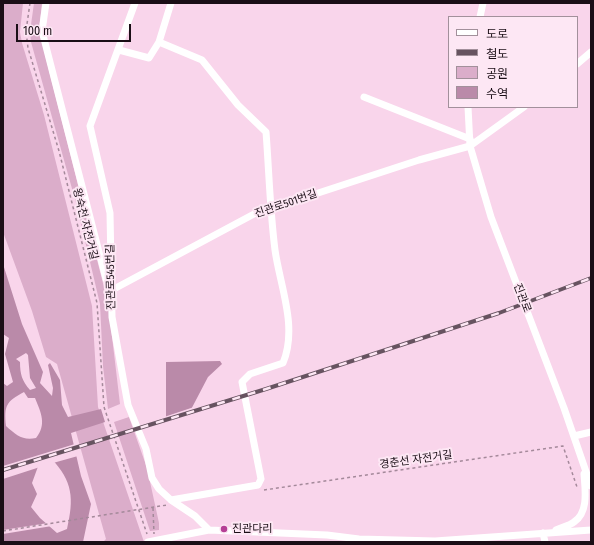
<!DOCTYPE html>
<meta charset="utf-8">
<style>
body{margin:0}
#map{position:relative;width:594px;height:545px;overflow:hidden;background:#f9d5eb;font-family:"Fira Sans Condensed","Noto Sans KR",sans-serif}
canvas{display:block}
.frame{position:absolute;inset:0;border:4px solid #1a0e16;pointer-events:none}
.legend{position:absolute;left:448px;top:16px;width:130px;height:92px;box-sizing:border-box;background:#fde7f4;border:1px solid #a2909b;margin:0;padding:5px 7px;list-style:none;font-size:12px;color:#1a0e16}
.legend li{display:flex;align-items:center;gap:8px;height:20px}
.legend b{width:20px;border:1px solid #a2909b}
.scale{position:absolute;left:16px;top:24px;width:115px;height:18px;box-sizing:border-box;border:2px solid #1a0e16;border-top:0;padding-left:5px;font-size:12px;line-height:14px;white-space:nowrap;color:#1a0e16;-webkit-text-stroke:3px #fde7f4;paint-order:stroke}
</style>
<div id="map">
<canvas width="594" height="545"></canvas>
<div class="frame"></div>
<ul class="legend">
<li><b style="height:5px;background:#fff"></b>도로</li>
<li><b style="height:5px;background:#675360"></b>철도</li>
<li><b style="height:11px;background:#dbadca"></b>공원</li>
<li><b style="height:11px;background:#ba8aa9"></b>수역</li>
</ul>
<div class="scale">100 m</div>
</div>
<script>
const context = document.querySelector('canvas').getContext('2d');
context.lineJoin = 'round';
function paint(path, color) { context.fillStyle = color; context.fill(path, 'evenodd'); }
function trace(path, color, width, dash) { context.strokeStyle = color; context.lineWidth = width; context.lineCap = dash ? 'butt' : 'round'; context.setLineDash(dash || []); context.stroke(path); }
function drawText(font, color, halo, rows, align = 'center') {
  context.font = font + ' "Fira Sans Condensed","Noto Sans KR",sans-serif'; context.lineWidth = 4; context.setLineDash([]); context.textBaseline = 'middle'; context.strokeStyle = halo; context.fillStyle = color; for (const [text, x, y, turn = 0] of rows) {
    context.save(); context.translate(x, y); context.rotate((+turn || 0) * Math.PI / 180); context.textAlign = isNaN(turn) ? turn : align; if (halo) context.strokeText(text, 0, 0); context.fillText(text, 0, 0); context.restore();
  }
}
paint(new Path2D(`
 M3 3H23L20 32 22 43 44 115 92 306 98 407 144 542H103L106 539 57 364 46 357 32 311 3 232Z
 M34 3H42L39 31 108 303 120 404 108 409 103 366 100 304 76 203 31 42 30 32Z
 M129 417 147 468 159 523V530L150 531 114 422Z`), '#dbadca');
paint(new Path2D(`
 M3 264 22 324 43 372 40 383 52 396 53 388 48 365 50 363 60 380 62 405 68 417 101 409 105 422 71 433 81 476 91 504 83 542H3V383L7 386 13 382 5 354 9 338 3 334ZM26 353 28 355 30 378 36 388 30 390C22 381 20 374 20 362L16 359ZM24 392 28 398H35C41 413 47 424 36 438 23 441 16 435 6 426 4 405 6 402 24 392ZM51 458C73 482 74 498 67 529L57 533 40 518 31 507 37 494 32 483 40 461Z
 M220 361 222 364 208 377 185 421 166 423V362Z`), '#ba8aa9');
paint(new Path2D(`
 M194 407 186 422 164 424V417Z
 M75 444 78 456 53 463 50 461 42 463 40 467 3 479V466Z
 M48 523 52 526 3 534V530Z`), '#f9d5eb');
trace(new Path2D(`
 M30 3 26 31 28 48 59 151 97 303 104 407 147 534
 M264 490 563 446 577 487
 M153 508 154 534
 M3 531 167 505`), '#a4899a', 1.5, [3, 3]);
trace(new Path2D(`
 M46 3 42 31 106 279 112 290 254 214 419 160 470 146 524 107
 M135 3 90 126 110 213 112 317 128 405 146 449 152 478 159 489 171 500 195 516 209 530
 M480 17 483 3
 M159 42 202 60 238 105 266 132C269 171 270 211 275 250 280 286 298 327 283 363L250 374 242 382 261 479 258 485 171 500
 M119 50 149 58 159 42 171 3
 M577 64 591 52
 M364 97 470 139
 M468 107 470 146 491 217 564 408 591 486
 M574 436 591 432
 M556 530C562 527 569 526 574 522 589 512 585 489 584 474
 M543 533 545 542
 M148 542 209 530 327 535 359 539 435 541 591 530`), '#fff', 7);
const rail = new Path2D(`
 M3 470 266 389 499 313 591 278`);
trace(rail, '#675360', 4);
trace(rail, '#fde7f4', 2.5, [8]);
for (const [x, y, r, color] of [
 [224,529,4,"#b53f95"]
]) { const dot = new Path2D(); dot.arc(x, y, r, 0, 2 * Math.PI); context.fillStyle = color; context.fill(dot); trace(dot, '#fde7f4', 1.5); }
drawText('11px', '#1a0e16', '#fde7f4', [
 ["진관로501번길",286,204,-19],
 ["왕숙천 자전거길",85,224,76],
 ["진관로545번길",111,277,-91],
 ["진관로",522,298,69],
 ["경춘선 자전거길",416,460,-8]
]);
drawText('11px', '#1a0e16', '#fde7f4', [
 ["진관다리",232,529]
], 'left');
</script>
